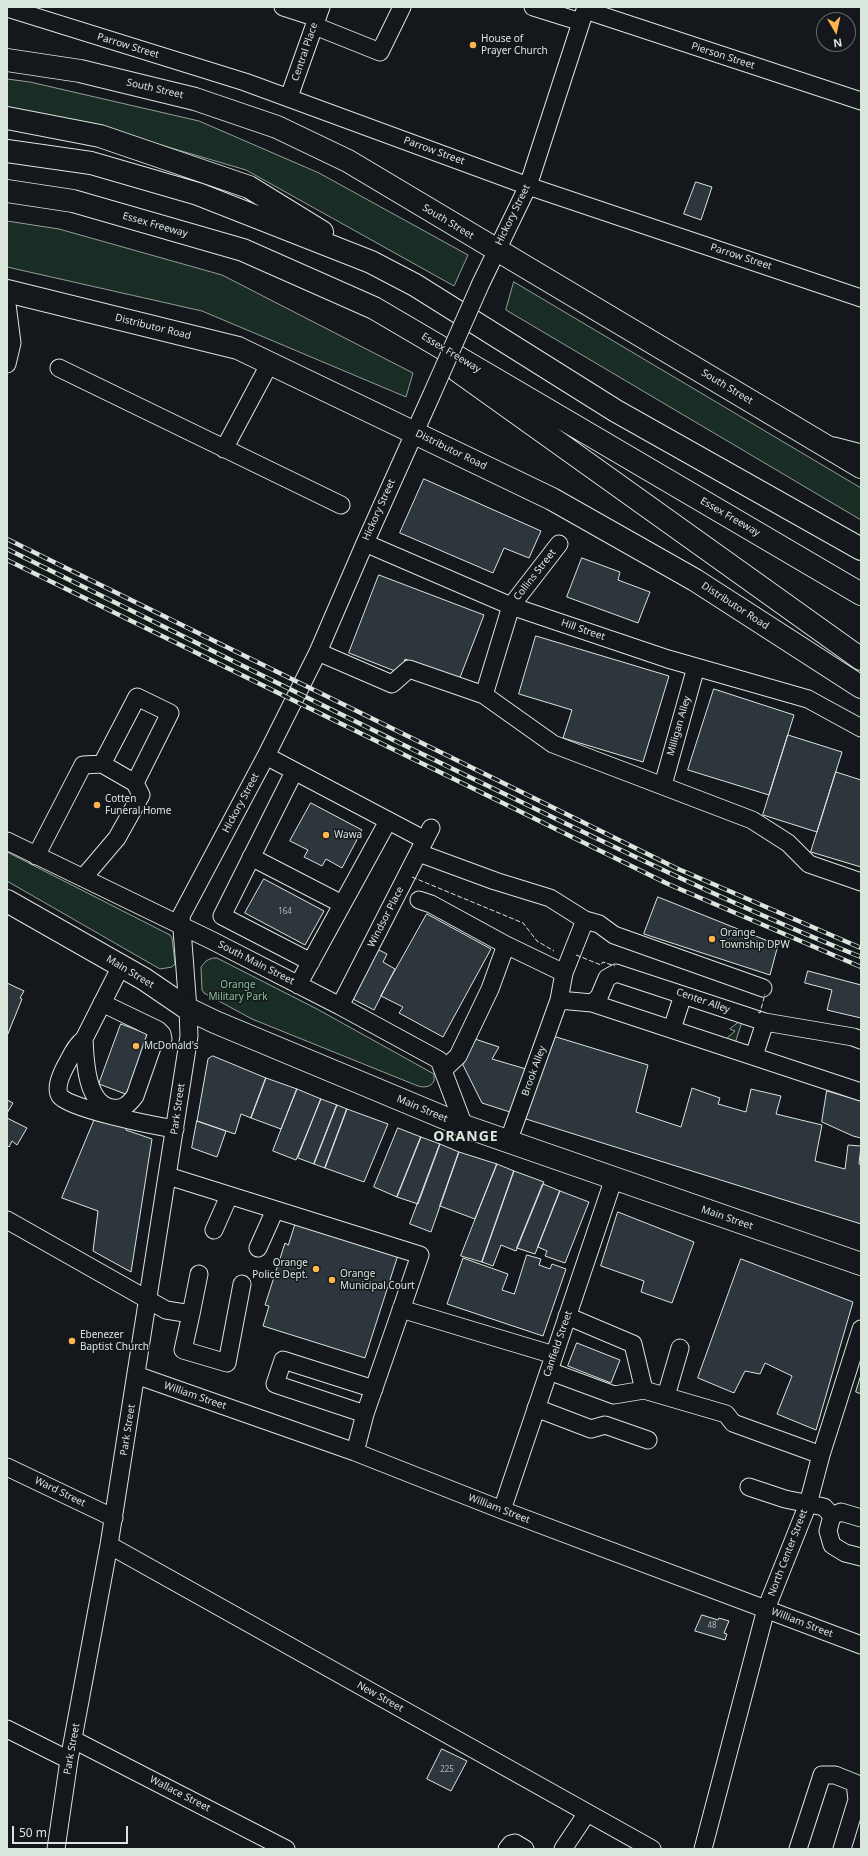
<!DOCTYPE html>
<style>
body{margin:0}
#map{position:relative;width:868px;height:1856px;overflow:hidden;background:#14181c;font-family:"Noto Sans",sans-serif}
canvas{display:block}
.frame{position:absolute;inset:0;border:8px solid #d8e6dc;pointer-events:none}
.north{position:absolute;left:816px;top:12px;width:40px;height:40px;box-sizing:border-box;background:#14181c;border:1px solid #626a69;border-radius:50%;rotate:171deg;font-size:11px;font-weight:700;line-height:16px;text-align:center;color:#d8e6dc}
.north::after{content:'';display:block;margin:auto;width:14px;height:18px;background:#ffb74d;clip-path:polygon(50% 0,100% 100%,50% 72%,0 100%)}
.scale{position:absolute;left:12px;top:1826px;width:116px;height:18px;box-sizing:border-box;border:2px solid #d8e6dc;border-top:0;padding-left:5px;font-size:12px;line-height:14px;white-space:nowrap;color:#d8e6dc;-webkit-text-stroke:3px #14181c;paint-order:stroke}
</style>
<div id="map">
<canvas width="868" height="1856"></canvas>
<div class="frame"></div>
<div class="north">N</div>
<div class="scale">50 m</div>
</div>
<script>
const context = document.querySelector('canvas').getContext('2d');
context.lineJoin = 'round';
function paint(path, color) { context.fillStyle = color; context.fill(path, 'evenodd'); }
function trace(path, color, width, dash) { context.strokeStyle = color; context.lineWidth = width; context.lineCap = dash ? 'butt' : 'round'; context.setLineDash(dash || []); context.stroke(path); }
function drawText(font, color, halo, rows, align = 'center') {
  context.font = font + ' "Noto Sans",sans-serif'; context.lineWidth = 3; context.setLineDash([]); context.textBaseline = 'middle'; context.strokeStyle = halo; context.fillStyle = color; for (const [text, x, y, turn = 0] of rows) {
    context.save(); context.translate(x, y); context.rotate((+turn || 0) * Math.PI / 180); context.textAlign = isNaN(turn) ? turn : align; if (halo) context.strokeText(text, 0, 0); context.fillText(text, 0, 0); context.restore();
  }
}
const green = new Path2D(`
 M7 79 30 82 199 121 319 173 468 255 454 286 246 170 100 127 7 109Z
 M7 221 59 229 222 275 413 373 406 397 202 311 7 267Z
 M514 282 861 488V520L506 310Z
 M7 852 170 935 172 938 175 964 172 967 160 969 7 881Z
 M213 958H217L317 1009 434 1074V1081C431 1087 424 1088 418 1086L252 1019 204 993 202 990 201 967 206 961Z
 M743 1019 735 1043 725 1040 735 1031 730 1029Z`);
paint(green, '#1a2d24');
trace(green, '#939e99', 1);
const building = new Path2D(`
 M696 182 712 187 701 220 684 214Z
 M424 479 541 531 529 558 504 548 493 573 400 533Z
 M582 558 620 572 618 580 650 592 638 623 567 597Z
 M379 575 484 615 459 680 405 659 400 673 349 653Z
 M536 636 669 676 643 762 563 738 572 710 519 694Z
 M714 689 794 715 769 795 688 770Z
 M788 735 842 752 817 832 763 815Z
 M836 772 861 780V867L811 852Z
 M311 803 362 830 342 868 326 859 322 866 304 857 308 850 290 841Z
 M264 879 324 911 305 945 245 913Z
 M658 897 778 945 770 975 644 934Z
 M427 914 491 949 443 1037 399 1013 403 1007 381 996Z
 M375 948 387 954 383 962 395 969 374 1010 349 997Z
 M808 971 861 985V1018L827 1010 832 990 805 983Z
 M7 983 24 991 20 998 22 999 7 1036Z
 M121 1024 150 1035 128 1095 99 1084Z
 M553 1036 648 1065 636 1112 681 1127 692 1088 720 1098 718 1104 746 1112 751 1089 781 1096 776 1114 822 1125 815 1161 845 1169 848 1145 861 1146 859 1164 861 1165V1224L526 1119Z
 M475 1039 499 1047 492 1059 526 1069 510 1112 482 1103 463 1065Z
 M213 1056 266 1078 251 1118 241 1114 235 1134 197 1121 208 1059Z
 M266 1078 297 1089 281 1129 251 1118Z
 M297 1089 321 1099 296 1160 273 1151Z
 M827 1091 861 1101V1138L853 1136 822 1122Z
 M321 1099 337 1105 314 1164 298 1158Z
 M7 1100 13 1103 7 1113Z
 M337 1105 347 1109 325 1168 314 1164Z
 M347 1109 388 1124 364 1182 325 1168Z
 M7 1116V1118L27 1128 17 1145 12 1141 9 1147 7 1145Z
 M96 1116 126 1124V1130L152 1139 131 1272 93 1251 98 1211 62 1198Z
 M197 1121 226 1131 217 1157 192 1148Z
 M398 1128 421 1137 397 1197 374 1187Z
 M421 1137 440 1144 418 1204 397 1197Z
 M440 1144 459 1152 431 1232 410 1224Z
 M459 1152 497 1164 475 1219 440 1206Z
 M497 1164 514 1171 482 1262 461 1256Z
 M514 1171 544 1182 516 1251 501 1245 493 1266 482 1262Z
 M543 1184 560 1191 535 1254 517 1248Z
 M560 1191 589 1202 565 1263 545 1256 547 1251 538 1247Z
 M618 1212 694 1242 672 1303 641 1292 644 1281 601 1266Z
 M296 1222 398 1255 365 1358 263 1326 269 1306 265 1305 285 1243 288 1245Z
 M527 1255 541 1259 539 1265 550 1269 552 1264 566 1269 543 1336 447 1304 463 1258 508 1274 502 1290 514 1294Z
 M741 1259 853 1302 816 1430 777 1414 792 1376 765 1363 760 1374 745 1371 734 1393 698 1378Z
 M577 1343 620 1360 611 1383 568 1366Z
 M861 1375V1394L856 1392Z
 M702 1615 718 1620 719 1618 729 1621 724 1633 727 1634 725 1640 695 1631Z
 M442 1749 467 1761 451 1791 427 1779Z`);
paint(building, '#2c363c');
trace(building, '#d8e6dc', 1);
const minor = new Path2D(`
 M283 7 317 18
 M533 7 581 22
 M7 8 245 82 528 186 861 298
 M585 10 861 101
 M315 26 380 52 402 7
 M289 97 321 7
 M481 283 528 186 586 7
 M7 304 12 343 7 364
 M59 368 341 505
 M834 446 861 453
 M224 449 270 363
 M365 543 511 606 668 659 808 699 861 728
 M318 652 392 684 409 669 484 695 553 744 752 820 788 843 809 864 861 882
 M484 695 511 606 559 544
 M266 756 425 840
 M102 764 137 697 170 713 135 783
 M294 772 222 916 311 962
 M663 785 696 667
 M7 841 213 941 340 1006 439 1060 464 1126
 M419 853 495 881 550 898 585 920 599 924 614 935 763 988
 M36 856 83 765 102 764 135 783 141 795 117 838 83 878
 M251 857 342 904
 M419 900 431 904 506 945 490 989 458 1056 443 1070
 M506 945 564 973 559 1000 508 1142
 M121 966 84 1039C74 1047 71 1057 65 1067 61 1075 55 1088 60 1096 69 1109 156 1126 175 1129
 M564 973 585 920
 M298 985 388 821
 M559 1000 592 1003 599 997 607 978 616 973 765 1022 853 1037 861 1040
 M102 1003 158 1030 162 1034 163 1039
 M592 1003 861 1092
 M340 1006 431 828
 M672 1029 683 995
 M84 1039C85 1060 86 1104 112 1108 123 1110 129 1104 135 1096L158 1030
 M754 1056 765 1022
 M168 1176 420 1255 365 1414 275 1384 283 1360 374 1389
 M7 1220 166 1310 191 1314 183 1350 227 1363 242 1284
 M214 1230 229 1196
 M258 1248 275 1210
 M401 1309 554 1355
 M191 1314 199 1274
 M567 1316 633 1344 644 1390
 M549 1371 614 1395 644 1390 726 1414 733 1423 821 1455
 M136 1375 355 1452 502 1510 861 1645
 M666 1396 680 1348
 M536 1408 591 1429 605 1425 648 1440
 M355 1452 365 1414
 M7 1467 114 1518
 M749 1487 785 1499 824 1507 832 1516
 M502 1510 614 1178
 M861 1518 841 1512 832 1516 828 1531 832 1545 845 1553 861 1557
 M109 1545 652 1849
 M7 1729 69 1760
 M74 1740 286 1849
 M56 1849 69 1760 109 1545 189 1036 188 1009 181 916 266 756 318 652 365 543 431 396
 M507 1849 511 1844 515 1843 525 1849
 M563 1849 587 1813
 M703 1849 766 1609 808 1504 821 1455 861 1329
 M798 1849 822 1775H835L855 1783 857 1800 842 1849`);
const major = new Path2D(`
 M7 60 80 71 195 99 277 127 348 161 861 467
 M7 291 238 348 552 499 695 580 861 687
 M7 901 144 979 188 1009 215 1022 464 1126 861 1264`);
const highway = new Path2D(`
 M7 118 100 136 249 187 322 232
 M7 151 91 163 198 194 371 262 415 285 616 411 861 549
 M7 191 73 201 243 250 374 308 861 594
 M458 371 861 659`);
trace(minor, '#d8e6dc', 19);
trace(major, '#d8e6dc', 24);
trace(highway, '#d8e6dc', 24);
trace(minor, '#14181c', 17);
trace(major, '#14181c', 22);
trace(highway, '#14181c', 22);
const rail = new Path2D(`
 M7 539 676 868 861 948
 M7 549C175 632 342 716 511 797 626 853 742 909 861 957
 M7 560 668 884 861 967`);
trace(rail, '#d8e6dc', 4.5);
trace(rail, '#14181c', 3, [9]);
const minorBridge = new Path2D(`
 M431 396 481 283`);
trace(minorBridge, '#d8e6dc', 19, []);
trace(minorBridge, '#14181c', 17);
trace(new Path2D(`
 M412 877 523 923 537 941 554 951
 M576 955 601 965 603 962 615 966
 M758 1012 760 1013 765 994`), '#d8e6dc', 1, [5, 2]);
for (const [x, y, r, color] of [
 [473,45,4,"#ffb74d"],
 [97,805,4,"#ffb74d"],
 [326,835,4,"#ffb74d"],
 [712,939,4,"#ffb74d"],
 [136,1046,4,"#ffb74d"],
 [316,1269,4,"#ffb74d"],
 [332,1280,4,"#ffb74d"],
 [72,1341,4,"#ffb74d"]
]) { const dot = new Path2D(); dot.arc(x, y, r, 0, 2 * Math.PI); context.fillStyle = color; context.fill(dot); trace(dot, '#14181c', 1.5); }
drawText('8px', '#adbab4', null, [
 ["164",285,912],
 ["48",712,1626],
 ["225",447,1770]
]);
drawText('10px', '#d8e6dc', '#14181c', [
 ["House of",481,39],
 ["Prayer Church",481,51],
 ["Cotten",105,799],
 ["Funeral Home",105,811],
 ["Wawa",334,835],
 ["Orange",720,933],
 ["Township DPW",720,945],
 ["McDonald's",144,1046],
 ["Orange",308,1263,"right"],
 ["Police Dept.",308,1275,"right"],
 ["Orange",340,1274],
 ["Municipal Court",340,1286],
 ["Ebenezer",80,1335],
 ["Baptist Church",80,1347]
], 'left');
drawText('10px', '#d8e6dc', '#14181c', [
 ["Parrow Street",128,46,17],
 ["Central Place",305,52,-71],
 ["Pierson Street",723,56,18],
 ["South Street",155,89,13],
 ["Parrow Street",434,151,20],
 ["Hickory Street",513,215,-64],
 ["South Street",448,222,31],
 ["Essex Freeway",155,225,16],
 ["Parrow Street",741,257,18],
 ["Distributor Road",153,327,14],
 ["Essex Freeway",451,353,31],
 ["South Street",727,387,31],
 ["Distributor Road",451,450,26],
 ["Hickory Street",379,510,-66],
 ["Essex Freeway",730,517,30],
 ["Collins Street",535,575,-52],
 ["Distributor Road",735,606,33],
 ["Hill Street",583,630,19],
 ["Milligan Alley",679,726,-74],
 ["Hickory Street",241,803,-62],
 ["Windsor Place",386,917,-63],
 ["South Main Street",256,963,27],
 ["Main Street",130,972,31],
 ["Center Alley",703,1001,19],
 ["Brook Alley",534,1071,-70],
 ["Park Street",178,1109,-82],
 ["Main Street",422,1109,23],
 ["Main Street",727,1218,19],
 ["Canfield Street",558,1344,-71],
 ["William Street",195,1396,19],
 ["Park Street",128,1430,-81],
 ["Ward Street",60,1492,26],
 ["William Street",499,1509,21],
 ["North Center Street",788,1553,-69],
 ["William Street",802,1623,21],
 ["New Street",380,1697,29],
 ["Park Street",72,1749,-80],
 ["Wallace Street",180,1794,27]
]);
drawText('10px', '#8ac095', '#14181c', [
 ["Orange",238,985],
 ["Military Park",238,997]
]);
context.letterSpacing = '1px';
drawText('bold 14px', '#d8e6dc', '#14181c', [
 ["ORANGE",466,1137]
]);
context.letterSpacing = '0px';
</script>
